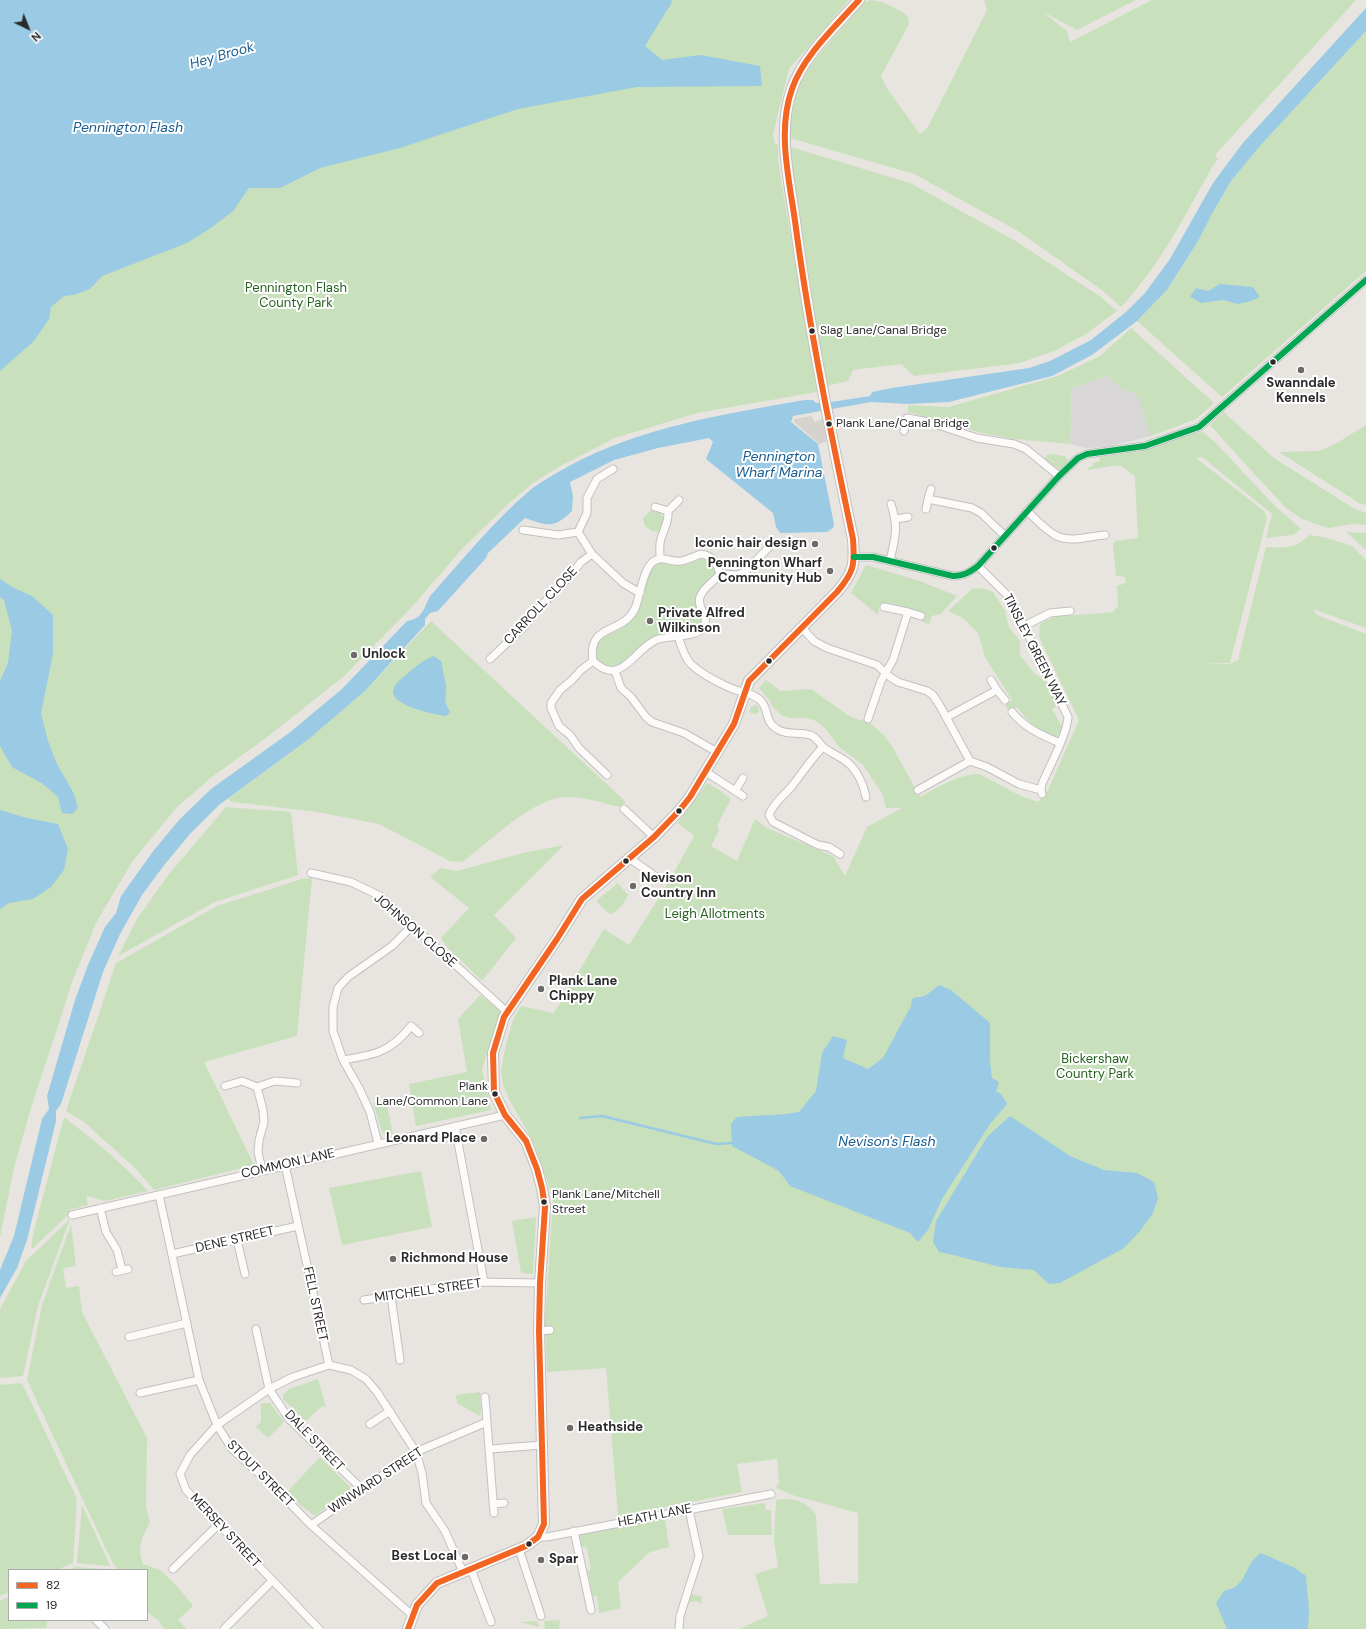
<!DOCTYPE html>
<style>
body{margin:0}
#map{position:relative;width:1366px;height:1629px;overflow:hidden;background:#e8e5e0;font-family:"DM Sans",sans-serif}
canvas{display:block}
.legend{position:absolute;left:8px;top:1569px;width:140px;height:52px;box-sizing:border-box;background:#fff;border:1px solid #aaa;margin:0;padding:5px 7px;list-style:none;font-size:12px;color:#2a2a2a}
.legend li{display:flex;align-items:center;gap:8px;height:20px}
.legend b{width:20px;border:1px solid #aaa}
.north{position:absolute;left:8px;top:8px;width:40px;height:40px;-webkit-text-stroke:3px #fff;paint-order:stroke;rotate:137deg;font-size:11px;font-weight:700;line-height:16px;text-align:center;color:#2a2a2a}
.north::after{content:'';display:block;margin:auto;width:14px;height:18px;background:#2a2a2a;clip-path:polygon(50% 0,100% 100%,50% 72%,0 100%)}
</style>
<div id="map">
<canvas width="1366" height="1629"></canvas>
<ul class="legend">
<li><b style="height:5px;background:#f26522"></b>82</li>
<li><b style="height:5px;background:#00a651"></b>19</li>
</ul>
<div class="north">N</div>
</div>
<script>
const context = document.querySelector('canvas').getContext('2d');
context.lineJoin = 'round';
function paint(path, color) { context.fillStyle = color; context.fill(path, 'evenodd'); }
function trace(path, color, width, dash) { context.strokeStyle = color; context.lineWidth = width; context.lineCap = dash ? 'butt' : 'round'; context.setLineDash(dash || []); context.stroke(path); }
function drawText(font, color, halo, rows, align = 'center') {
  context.font = font + ' "DM Sans",sans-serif'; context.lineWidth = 4; context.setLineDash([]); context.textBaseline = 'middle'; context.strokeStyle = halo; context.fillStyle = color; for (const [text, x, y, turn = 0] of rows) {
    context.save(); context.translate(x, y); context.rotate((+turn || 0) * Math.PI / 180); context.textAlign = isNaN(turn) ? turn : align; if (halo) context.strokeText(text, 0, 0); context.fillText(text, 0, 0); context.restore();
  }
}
paint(new Path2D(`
 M1108 376 1124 391 1133 392 1141 402V408L1151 436 1106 447 1085 448 1070 444 1072 388Z`), '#d9d6d7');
paint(new Path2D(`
 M0 0H849L789 69 773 134 775 144H778V161L817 392 697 413 615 438 562 465 533 483 507 505 462 549 412 607 344 676 271 734 212 777 176 808 132 862 96 923 73 980 31 1108 14 1168 0 1237Z
 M870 0C883 0 897 9 908 16L909 24 881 76 886 87 920 134 928 127 987 10 984 0H1136L1077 30 1043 12 1067 31 1070 42 1152 0H1356L1215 155 1218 159 1211 169C1184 217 1159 267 1121 307L1103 291 1018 231 914 174 790 138C790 125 790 111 794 98 804 66 843 28 865 2Z
 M1366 31V271L1222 397 1137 321 1167 290 1177 275 1197 243 1213 212 1231 181 1260 146Z
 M791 147 910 183 1014 240 1101 297 1117 311 1086 334 1054 351 1020 363 914 376 901 364 853 370 848 381 827 386 795 210Z
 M1131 328 1214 403 1196 419 1151 436 1141 408V402L1133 392 1124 391 1108 376 1072 388 1070 444 1014 439 982 433 908 412V405L948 407 1058 376 1100 356Z
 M1224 412 1274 458 1355 509 1366 513V525L1354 524 1328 528 1302 519 1286 508 1248 467 1210 425Z
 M1366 425V505L1359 503 1279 452 1319 451 1337 443Z
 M1203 432 1215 442 1273 504 1301 529 1293 535 1266 538 1272 514 1202 457 1196 458 1264 511 1267 518 1230 663 1200 664H1230L1238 660 1266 547C1286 548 1294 549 1310 535L1327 538 1352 546 1366 560V628L1313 609 1317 615 1366 634V1629H739L768 1616 755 1574 778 1567 774 1541 776 1500C792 1497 807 1501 816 1515L820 1584 858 1583V1513L792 1495 776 1488 779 1482 777 1459 737 1464 742 1492 618 1516 606 1368 547 1372 545 1322 553 1198 534 1143 509 1099 503 1085 501 1070 506 1044 513 1020 521 1006 554 1013 604 929 629 945 667 885 694 836 678 823 707 783 721 791 731 799 717 826 719 831 711 846 737 861 755 819 767 828 833 856 845 876 867 827 902 808H886L882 793 862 764 839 747 826 729 814 720 805 718H789L781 715 772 706 770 701 759 688 766 680 781 691 811 689 851 717 870 723 884 735 893 748 920 797C936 788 961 773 979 774L1021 796 1038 802 1048 790 1079 720 1039 637 1040 624 1054 617 1113 612 1118 606 1117 586 1126 583 1125 577 1116 576 1113 545 1115 541 1138 538 1135 477 1122 466H1111L1089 470 1087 469 1093 465 1092 463 1100 461V457L1137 452 1191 434Z
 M1050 454 1065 456 1068 461 1062 468 1058 469 1044 459 1046 456Z
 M651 510 660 513 665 520 660 532 652 531 645 526 643 518Z
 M1346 532 1366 533V550Z
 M700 557C709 559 721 568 712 578 708 582 703 584 700 588 698 591 697 595 696 599 695 608 707 620 699 627 693 632 686 630 678 632 670 633 660 635 652 639 638 644 627 665 616 667 608 669 604 665 597 660 590 638 605 637 619 630 624 627 629 623 633 618 644 604 644 570 659 563L678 565Z
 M866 565 920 581 957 596 941 614 932 616 929 624 922 622 925 613 892 603 879 605 878 615 851 593Z
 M982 588 993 592 1005 611 1009 627 1020 641V655L1034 673 1045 681 1058 705 1052 709 1062 727 1057 736C1040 738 1026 718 1017 707L1009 712 1005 705 1012 700 985 657 978 633 963 618 948 611 972 589Z
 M431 621 626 802 620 807C603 803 583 796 565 797 531 799 490 842 462 862L450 861 379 824 317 812 241 803 231 802 228 799 309 739 366 690Z
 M755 704 758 707 759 712 755 714 749 712 751 707H753Z
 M226 807 291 812 298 875 215 902 118 956 137 919 169 874Z
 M564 845 494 915 516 938 482 981 447 947 441 938 469 908 430 877 441 868 457 871 523 853Z
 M312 878 297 1036 204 1062 254 1165 154 1190 136 1169 84 1122 66 1111 116 963 217 906 302 879Z
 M618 883 628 895 622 906 612 914 608 913 596 901Z
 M480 995 501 1012 494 1031 482 1069 491 1110 416 1126 409 1084 467 1072 458 1019Z
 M386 1100 393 1134 385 1135 382 1132 373 1103Z
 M64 1117C94 1140 122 1163 148 1191L106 1201 86 1196 88 1205 69 1210V1214L31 1250 33 1234Z
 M421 1171 432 1227 342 1245 329 1188Z
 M536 1217 533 1274 521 1273 512 1221Z
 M70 1219 38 1306 23 1376 0 1378V1309L26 1261Z
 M71 1224 76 1266 63 1268 66 1288 79 1286 82 1312 147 1438 146 1507 150 1522C142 1538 137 1546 143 1564L160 1570 178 1587 193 1606 178 1620 187 1629H164L158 1620 147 1612V1570H118L112 1562 27 1380 42 1305Z
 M318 1379 326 1407 322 1406 305 1422 283 1399V1395L289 1389Z
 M22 1383 77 1499 73 1563 57 1570H9V1592L0 1596V1385Z
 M480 1392 481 1411 480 1416 458 1404 455 1395Z
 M263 1403H270L284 1422 268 1438 256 1427 261 1422V1404Z
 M320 1457 350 1487V1490L316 1515 312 1514 286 1493Z
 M765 1503 766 1510H771L772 1535H728L722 1509Z
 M82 1505 110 1565 109 1566 77 1563Z
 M665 1518 669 1547 650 1552 618 1582 621 1608 599 1613 597 1596H592L588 1570 591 1569 587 1548 581 1546 579 1534Z
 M76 1567 105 1569 68 1570Z
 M692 1594 702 1597V1604L696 1601 688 1602Z
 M9 1597V1620H48L46 1628 0 1629V1601Z
 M560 1620 559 1629H545L544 1621Z
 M537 1621 539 1627 520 1622Z`), '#c8e1bc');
paint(new Path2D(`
 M812 416 814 422 823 419 827 441 819 444 793 421 795 419Z`), '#d6d3ce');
paint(new Path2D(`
 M0 0H671L672 2 645 46 662 60 701 55 760 66 762 86 637 87 518 109 400 148 320 168 280 188H249L233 211 211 228 187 243 102 276 90 289 74 295 64 296 51 307 49 319 34 341 0 371Z
 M1366 8V31L1260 146 1231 181 1213 212 1197 243 1167 290 1137 321 1092 355 1052 376 949 402 908 404 871 402 793 416 791 422 818 444 834 524 833 528 827 532 780 533 776 527 773 513 706 459 713 442 709 438 658 448 614 460 570 482 573 496 572 511C554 529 547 526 525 518L488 553 486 558 438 611 430 613 425 619V625L366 690 309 739 219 805 190 834 165 864 142 895 120 934 103 972 61 1104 56 1111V1121L27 1240 17 1268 0 1298V1270L14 1236 42 1119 49 1109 47 1096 75 1000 88 965 105 927 116 913 121 896 154 850 180 819 211 789 289 733 342 689 407 621C411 620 415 619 418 617 426 610 426 600 432 594 463 559 493 522 528 492 540 482 555 474 569 466 641 427 724 414 805 400H813L816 403 830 401 831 402 870 396 872 392 892 388 1029 368 1050 361 1091 340 1126 312 1145 293 1170 259 1213 183 1242 144Z
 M1220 284 1253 287 1260 297 1251 301 1238 304 1223 300 1201 303 1190 297 1196 288 1208 291Z
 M0 579 14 588 32 596 53 615V654L41 713 48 741 56 762 74 794 78 808 72 814 62 813 58 797 43 784 12 767 0 746V681L8 663 12 631 4 600 0 597Z
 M434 656 442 662C442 672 446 680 446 688 446 701 443 698 450 712L446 716C435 715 392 706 393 691 394 684 401 679 406 675 415 667 423 660 434 656Z
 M0 810 27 818 58 824 68 849 64 870 51 887 33 899 9 903 0 909Z
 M939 985 951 990 990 1023V1062L992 1078 999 1082 996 1091 1001 1094 1007 1104 990 1124 942 1199 928 1230 918 1242 910 1233 790 1186 779 1171 732 1146 731 1124 737 1117C757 1115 778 1116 799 1112L816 1091 822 1053 833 1036 847 1040 843 1058 868 1069 883 1058 911 1006 912 999 916 997C924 999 933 990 939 985Z
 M1010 1116 1070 1156 1104 1170 1137 1173 1154 1182 1158 1198 1153 1213 1140 1231 1124 1248 1060 1283 1049 1284 1034 1270 1000 1267 953 1255 939 1252 933 1242 936 1221 987 1137Z
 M1261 1553 1295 1568 1306 1576 1309 1610 1308 1629H1227L1216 1603 1224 1591C1228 1589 1234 1589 1236 1586 1248 1577 1246 1563 1261 1553Z`), '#9acae4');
trace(new Path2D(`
 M580 1118 602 1116 704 1141 717 1144 731 1143`), '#9acae4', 2.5);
const street = new Path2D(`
 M904 431 907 418 929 422 977 438 1014 444 1026 449 1059 476
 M613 469 597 479 587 498V513L578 532 592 554 623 583 640 593
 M928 499 931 489
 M655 507 668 511C669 524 664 527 661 539 659 544 660 552 660 558
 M926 509 928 499 972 508 981 513 1005 536
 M668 511 679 500
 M1027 511C1037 520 1047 532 1059 537 1073 542 1091 536 1105 535
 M896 519 908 517
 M523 530 558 535 578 532
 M701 554C713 556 717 563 720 574 714 582 703 587 700 597 696 608 711 617 703 628 695 638 669 635 656 640 633 650 621 688 593 661 587 621 625 636 636 606 640 594 644 567 654 561 663 555 671 563 681 561 687 560 695 556 701 554Z
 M854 557H873L953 576C964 576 970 572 978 566L1059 476 1078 458 1087 454 1145 446 1199 427 1366 280
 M890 561C895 537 899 529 891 504
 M978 566 1010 598 1068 717C1067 735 1049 767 1042 784L1041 790 1042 794
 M720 574 737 575 745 572 771 545
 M908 612 921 616
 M1024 626 1050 613 1070 611
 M801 627 814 641 827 648 877 665 890 677 898 682 927 691 933 695 940 706 970 761
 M678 636C681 645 684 657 691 664 702 675 719 683 733 689 742 692 755 694 761 701 769 709 764 721 777 729 787 736 799 731 810 735 815 736 819 742 823 747 811 759 803 772 792 786 784 796 774 802 769 815L773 822 818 845 829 847 840 854
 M490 659 525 626 535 612 569 577 581 562 592 554
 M593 661 581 670 572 680 560 690 551 703V708L559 726 570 735 579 748 607 775
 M615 671 621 688 631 697 646 717 652 722 684 733 717 752
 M991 680 997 690
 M1012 712C1025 728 1041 735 1060 743
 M947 717 997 690 1005 700
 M868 719 881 681 893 660 908 612 884 607
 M823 747C831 753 839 756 847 762 857 770 864 785 866 797
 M706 772 743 796
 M918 790 970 761 987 767 1019 784 1041 790
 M735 791 743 778
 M624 809 654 837
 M629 858 658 878
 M311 873 351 882 380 896 507 1012
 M343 1060C374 1055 391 1052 411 1026L419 1033
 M225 1086 242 1081 257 1087 275 1081 297 1083
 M257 1087 263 1110 264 1122 259 1140 258 1152 262 1170
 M455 1126 484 1282
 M378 1143 370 1112 359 1088 343 1060 333 1031V1007L338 988 348 977 392 946 412 926
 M285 1165 329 1365
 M159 1195 199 1380 217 1425 232 1449 277 1490 311 1525 412 1615
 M100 1208 106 1232 117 1250 122 1270
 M72 1215 505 1115
 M237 1240 245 1274
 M172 1254 298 1226
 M116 1272 128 1269
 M391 1296 400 1360
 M364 1300 476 1282 540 1283
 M256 1329 269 1389 289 1419 362 1489
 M539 1331 550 1330
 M129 1337 187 1323
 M329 1365 351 1370 366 1379 377 1392 416 1452 422 1473 426 1503 445 1531 463 1572
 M140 1393 199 1380
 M485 1397 494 1513
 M370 1424 390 1411
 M490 1449 542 1445
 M493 1504 504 1503
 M311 1525 416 1452 487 1422
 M574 1531 591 1610
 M538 1537H547L771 1494
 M519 1549 541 1616
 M173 1569 218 1525
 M471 1569 491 1622
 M96 1620 105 1629
 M224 1629 272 1581
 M319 1629 186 1490 180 1474 190 1455 217 1425 269 1389 293 1377 329 1365
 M679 1629 680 1616 699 1556 689 1510`);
const secondary = new Path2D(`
 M408 1629 417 1605 437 1583 526 1546 538 1537 544 1524 539 1331 540 1283 545 1207 542 1188 537 1169 526 1141 505 1115 494 1092 493 1053 504 1017 557 939 582 899 654 837 679 811 690 797 734 724 749 681 837 592C854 572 855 565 853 539 831 434 809 328 795 221 789 178 777 131 792 89 803 56 836 26 859 0`);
trace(street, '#c2c1c0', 9);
trace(secondary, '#c2c1c0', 12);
trace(street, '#fcfbfa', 7);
trace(secondary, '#fcfbfa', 10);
trace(new Path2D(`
 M408 1629 417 1605 437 1583 526 1546 538 1537 544 1524 539 1331 540 1283 545 1207 542 1188 537 1169 526 1141 505 1115 494 1092 493 1053 504 1017 557 939 582 899 654 837 679 811 690 797 734 724 749 681 837 592C854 572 855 565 853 539 831 434 809 328 795 221 789 178 777 131 792 89 803 56 836 26 859 0`), '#f26522', 6);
trace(new Path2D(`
 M854 557H873L953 576C964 576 970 572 978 566L1059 476 1078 458 1087 454 1145 446 1199 427 1366 280`), '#00a651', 6);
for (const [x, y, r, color] of [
 [812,331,3.5,"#2a2a2a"],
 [1273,362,3.5,"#2a2a2a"],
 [1301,370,4,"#6c6b6a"],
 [829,424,3.5,"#2a2a2a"],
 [815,544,4,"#6c6b6a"],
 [994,548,3.5,"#2a2a2a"],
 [830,571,4,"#6c6b6a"],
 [650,621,4,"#6c6b6a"],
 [354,655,4,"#6c6b6a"],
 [769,661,3.5,"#2a2a2a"],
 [679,811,3.5,"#2a2a2a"],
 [626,861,3.5,"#2a2a2a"],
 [633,886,4,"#6c6b6a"],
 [541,989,4,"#6c6b6a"],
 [495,1094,3.5,"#2a2a2a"],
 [484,1139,4,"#6c6b6a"],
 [544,1202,3.5,"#2a2a2a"],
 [393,1259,4,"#6c6b6a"],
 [570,1428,4,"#6c6b6a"],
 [529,1544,3.5,"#2a2a2a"],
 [465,1557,4,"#6c6b6a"],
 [541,1560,4,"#6c6b6a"]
]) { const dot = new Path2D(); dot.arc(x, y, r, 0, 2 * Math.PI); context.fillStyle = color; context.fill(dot); trace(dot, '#fff', 1.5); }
drawText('12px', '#2a2a2a', '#fff', [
 ["Slag Lane/Canal Bridge",820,331],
 ["Plank Lane/Canal Bridge",836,424],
 ["Plank",488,1087,"right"],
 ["Lane/Common Lane",488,1102,"right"],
 ["Plank Lane/Mitchell",552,1195],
 ["Street",552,1210]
], 'left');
drawText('13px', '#276120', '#fff', [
 ["Pennington Flash",296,289],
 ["County Park",296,304],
 ["Leigh Allotments",715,915],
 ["Bickershaw",1095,1060],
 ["Country Park",1095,1075]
]);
drawText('bold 13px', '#2a2a2a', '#fff', [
 ["Swanndale",1301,384,"center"],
 ["Kennels",1301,399,"center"],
 ["Iconic hair design",807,544,"right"],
 ["Pennington Wharf",822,564,"right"],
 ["Community Hub",822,579,"right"],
 ["Private Alfred",658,614],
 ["Wilkinson",658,629],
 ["Unlock",362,655],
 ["Nevison",641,879],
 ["Country Inn",641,894],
 ["Plank Lane",549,982],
 ["Chippy",549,997],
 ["Leonard Place",476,1139,"right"],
 ["Richmond House",401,1259],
 ["Heathside",578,1428],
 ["Best Local",457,1557,"right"],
 ["Spar",549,1560]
], 'left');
drawText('13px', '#2a2a2a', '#fff', [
 ["CARROLL CLOSE",541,606,-47],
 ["TINSLEY GREEN WAY",1034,650,63],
 ["JOHNSON CLOSE",415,931,41],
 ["COMMON LANE",288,1164,-13],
 ["DENE STREET",235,1240,-13],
 ["MITCHELL STREET",428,1291,-8],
 ["FELL STREET",315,1304,78],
 ["DALE STREET",314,1441,46],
 ["STOUT STREET",260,1474,45],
 ["WINWARD STREET",376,1481,-33],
 ["HEATH LANE",655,1516,-11],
 ["MERSEY STREET",225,1531,47]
]);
drawText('italic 14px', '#185c90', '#fff', [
 ["Hey Brook",222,56,-16],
 ["Pennington Flash",128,128],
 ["Pennington",779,457],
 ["Wharf Marina",779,473],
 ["Nevison's Flash",887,1142]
]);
</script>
